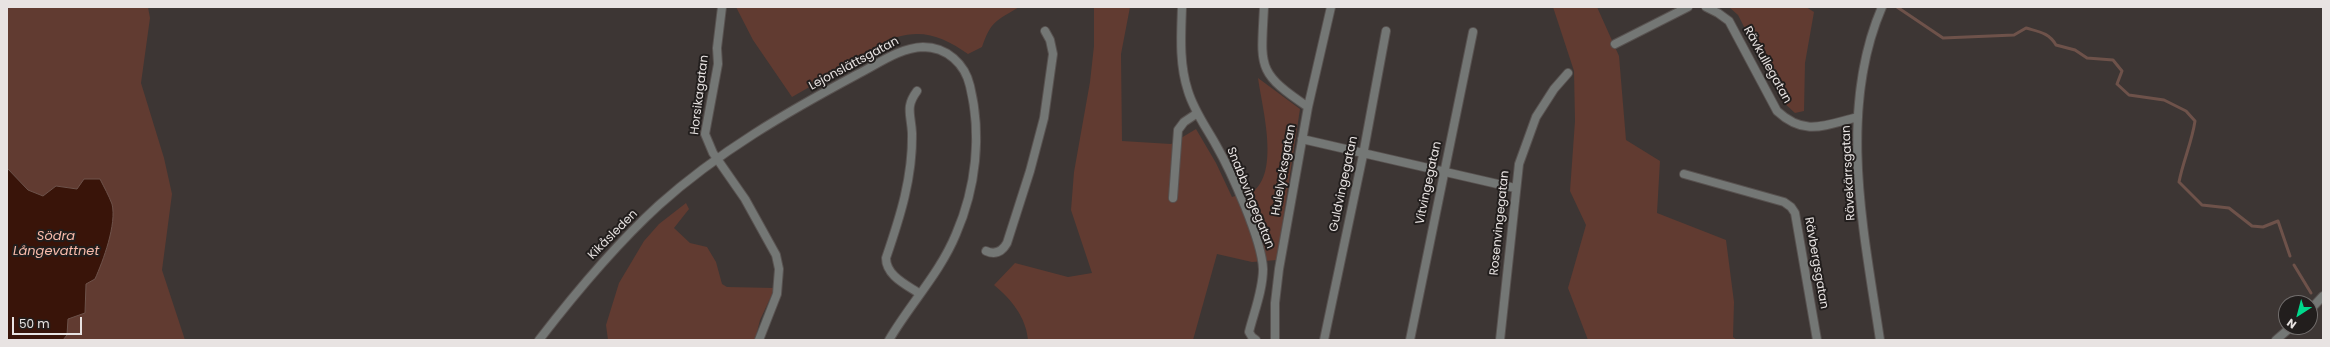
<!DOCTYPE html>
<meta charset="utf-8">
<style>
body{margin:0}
#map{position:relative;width:2330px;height:347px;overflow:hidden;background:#3d3634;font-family:Poppins,sans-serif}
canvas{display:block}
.frame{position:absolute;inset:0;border:8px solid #e8e3e2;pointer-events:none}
.north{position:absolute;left:2278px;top:295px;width:40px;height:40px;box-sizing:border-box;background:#221e1d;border:1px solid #716d6c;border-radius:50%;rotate:216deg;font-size:11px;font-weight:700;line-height:16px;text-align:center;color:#e8e3e2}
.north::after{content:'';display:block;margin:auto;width:14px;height:18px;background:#00d98c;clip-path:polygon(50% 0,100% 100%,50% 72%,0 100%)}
.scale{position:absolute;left:12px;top:317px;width:70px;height:18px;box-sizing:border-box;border:2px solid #e8e3e2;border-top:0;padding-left:5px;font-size:12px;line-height:14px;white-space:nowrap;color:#e8e3e2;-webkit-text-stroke:3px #221e1d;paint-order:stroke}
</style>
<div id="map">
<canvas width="2330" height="347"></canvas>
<div class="frame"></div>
<div class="north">N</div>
<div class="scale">50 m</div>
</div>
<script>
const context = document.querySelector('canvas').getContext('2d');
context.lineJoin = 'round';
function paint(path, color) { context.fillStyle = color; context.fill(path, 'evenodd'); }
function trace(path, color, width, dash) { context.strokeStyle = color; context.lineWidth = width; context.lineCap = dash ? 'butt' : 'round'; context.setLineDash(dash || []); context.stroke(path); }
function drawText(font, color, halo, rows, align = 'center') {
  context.font = font + ' Poppins,sans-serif'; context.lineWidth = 4; context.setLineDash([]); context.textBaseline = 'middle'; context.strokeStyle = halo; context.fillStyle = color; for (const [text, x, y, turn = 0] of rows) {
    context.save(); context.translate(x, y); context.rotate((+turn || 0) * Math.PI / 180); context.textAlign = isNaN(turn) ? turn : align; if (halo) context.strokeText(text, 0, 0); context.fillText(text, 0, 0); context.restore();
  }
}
paint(new Path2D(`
 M7 7H148L150 18 141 83 164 158 172 194 162 270 185 340H63L67 335 68 319 85 313 86 284 77 189 56 186 43 196 28 190 7 168Z
 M736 7H1019C996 21 991 21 982 47L968 54C945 38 925 29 897 37L792 97 753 40Z
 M1094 7H1130L1121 54 1122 141 1171 144 1196 129 1216 163 1232 197C1238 195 1250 194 1255 190 1279 168 1262 107 1258 78L1300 109 1277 260 1252 262 1217 254 1193 340H1028C1026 317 1011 299 994 285L1015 263 1068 277 1092 273 1071 210 1074 172 1090 82 1094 46Z
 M1553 7H1597L1619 56 1626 140 1660 161 1657 213 1726 240 1734 302 1733 337 1737 340H1588L1568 288 1586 225 1570 191 1575 121 1574 71Z
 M1729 7H1806L1814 12 1805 63 1804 111 1795 113 1782 101 1738 15Z
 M686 203 689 209 674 228 690 243 707 247 716 262 722 284 727 287 775 288 760 320 755 340H608L606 325 619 283 644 241 659 224Z`), '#613b31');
const water = new Path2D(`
 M7 168 28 190 43 196 56 186 77 189 84 179H100C104 187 109 196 112 204 117 224 103 261 95 279L86 284 85 313 68 319 67 335 63 340H7Z`);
paint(water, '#391409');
trace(water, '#6e524a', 1);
trace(new Path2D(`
 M1897 7 1943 38 2014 35 2026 28C2040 32 2049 33 2056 45L2075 50 2087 58 2113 60 2122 71 2117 84 2129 95 2164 100 2186 111 2195 121C2192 142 2183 161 2179 182L2202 205 2229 208 2252 226 2263 227 2278 221 2290 256
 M2294 265 2311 293`), '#6e524a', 3);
const minor = new Path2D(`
 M722 7 717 48 718 64 705 134 713 153 745 199 776 255 779 269 777 294 759 340
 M1182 7C1181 35 1179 64 1188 91 1194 111 1206 127 1216 145 1231 171 1262 240 1263 269 1263 290 1254 312 1249 332L1252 337 1256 340
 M1264 7C1261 67 1256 72 1308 107
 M1706 7 1718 13 1729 21 1777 111C1805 137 1825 125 1858 117
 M1615 44 1688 7
 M917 91C905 107 911 114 912 133 913 177 900 217 886 258 886 276 907 285 920 294
 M1302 139 1515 188
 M1684 174 1784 202 1791 207 1795 213 1817 340
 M1173 198 1178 130 1184 122 1196 114
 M986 251C995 255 1002 252 1007 243L1030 171 1044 118 1053 54 1050 40 1045 31
 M2310 310 2323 296
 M539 340C576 292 614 246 659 205 718 152 787 112 858 74 878 64 899 48 923 47 947 47 965 64 970 86 982 135 976 188 956 234 940 273 910 304 889 340
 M1275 340V303L1279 269 1308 107 1331 7
 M1324 340 1363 155 1386 31
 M1410 340 1473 32
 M1500 340 1519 164 1536 117 1554 89 1568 73
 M1880 340C1864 232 1837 111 1882 7
 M2276 340 2291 327`);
trace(minor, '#585250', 10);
trace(minor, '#747775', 8);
drawText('12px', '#e8e3e2', '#221e1d', [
 ["Lejonslättsgatan",854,64,-28],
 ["Rävkullegatan",1767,65,61],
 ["Horsikagatan",700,95,-83],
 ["Hulelycksgatan",1284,170,-80],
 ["Rävekärrsgatan",1849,173,-93],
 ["Vitvingegatan",1429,183,-78],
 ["Guldvingegatan",1344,184,-78],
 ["Snabbvingegatan",1250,198,68],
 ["Rosenvingegatan",1500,223,-84],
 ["Kikåsleden",613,235,-45],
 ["Rävbergsgatan",1816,263,80]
]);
drawText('italic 13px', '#f7baaa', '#221e1d', [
 ["Södra",56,237],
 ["Långevattnet",56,252]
]);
</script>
